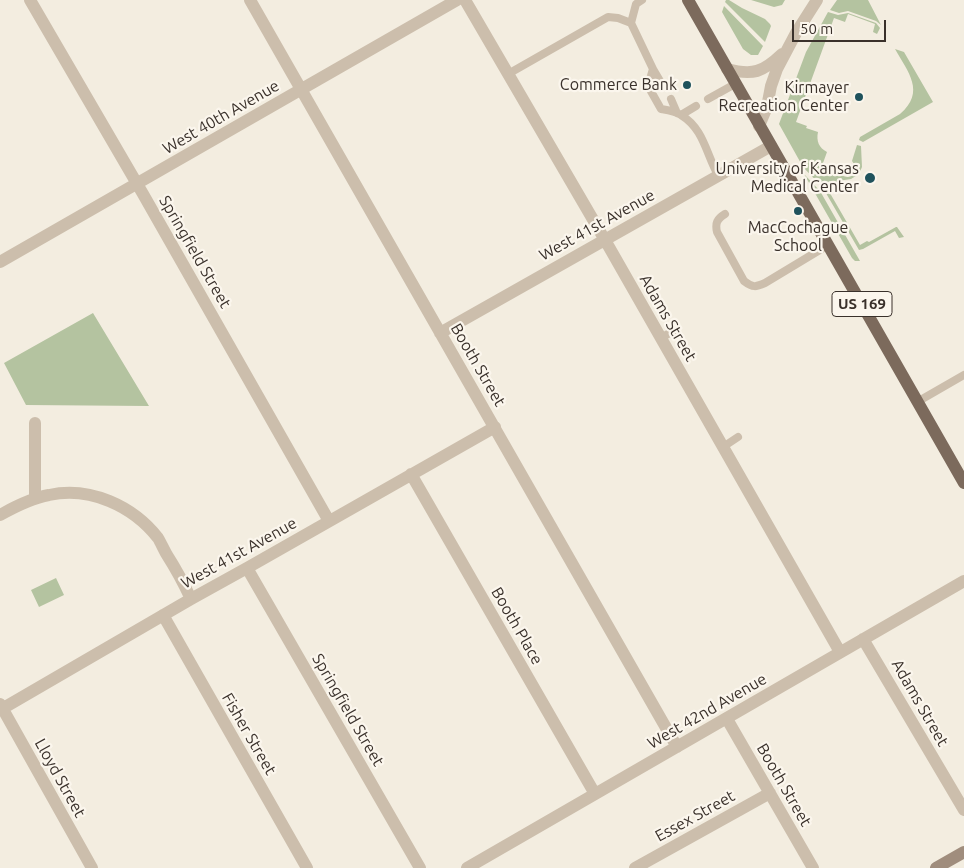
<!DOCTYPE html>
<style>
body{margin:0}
#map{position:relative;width:964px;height:868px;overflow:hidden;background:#f3ede0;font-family:Ubuntu,sans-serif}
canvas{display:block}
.scale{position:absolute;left:792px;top:20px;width:94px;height:22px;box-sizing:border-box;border:2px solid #3a312b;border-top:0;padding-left:6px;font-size:15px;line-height:18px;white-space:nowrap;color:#3a312b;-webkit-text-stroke:4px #fbf6ed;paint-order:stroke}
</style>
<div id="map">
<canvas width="964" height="868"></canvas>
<div class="scale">50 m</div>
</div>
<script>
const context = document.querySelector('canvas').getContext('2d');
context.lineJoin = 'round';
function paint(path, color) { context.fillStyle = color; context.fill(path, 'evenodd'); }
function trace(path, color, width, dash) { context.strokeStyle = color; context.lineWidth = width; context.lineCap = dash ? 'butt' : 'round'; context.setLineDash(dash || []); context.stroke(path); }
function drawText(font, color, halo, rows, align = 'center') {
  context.font = font + ' Ubuntu,sans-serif'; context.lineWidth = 4.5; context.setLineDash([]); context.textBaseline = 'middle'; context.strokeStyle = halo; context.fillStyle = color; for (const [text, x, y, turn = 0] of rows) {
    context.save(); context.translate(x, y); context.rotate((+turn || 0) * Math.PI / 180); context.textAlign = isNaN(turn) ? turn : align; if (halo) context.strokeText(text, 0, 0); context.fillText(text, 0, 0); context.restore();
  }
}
paint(new Path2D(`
 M726 0H729L742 8 765 19 770 24 771 26 765 42 725 2Z
 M751 0H785L782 5 774 7Z
 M837 0H868L881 25 876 21 848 11 839 13 830 10Z
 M724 6 763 46 758 55H751L743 49 722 12Z
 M828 12 838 15 848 13 876 23 880 28 877 34 873 32 875 24 848 14 845 22 834 18 796 122 807 126 806 128 818 132C816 141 819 148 827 152L823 163 839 168 840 174C851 182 860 172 852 161L857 145 861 146 862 167 859 174 851 179 838 181 827 188 860 245 867 241 869 242 896 227H897L904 237 899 238 895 231 863 249 859 250 823 188 803 167 779 124 806 52Z
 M895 49 904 52 933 102 863 142 859 140 860 137 900 114C926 92 908 72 895 49Z
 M804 174 820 191 860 261H855L852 258Z
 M93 313 149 406 26 405 4 363Z
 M56 578 64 595 39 607 31 590Z`), '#b4c3a0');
trace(new Path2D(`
 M642 0 636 4 631 23 653 69 648 86 661 109C667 110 675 111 681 115 704 129 706 154 718 175
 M653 69 663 86
 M508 74 608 17 618 18 631 23
 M671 99 677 113
 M708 99 735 84
 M681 115 696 106
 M725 214C717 219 715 223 717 232L744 281C753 288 756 287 765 283L828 245
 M661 338 673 331
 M917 402 964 375
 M723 447 738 437`), '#ccbeac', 8);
trace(new Path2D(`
 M30 0 143 194 329 521
 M250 0 677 747
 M465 0 609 247 840 652
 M727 69C753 76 763 72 782 54
 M759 126 767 107 771 86 777 69 796 33 817 0
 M0 262 457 0
 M440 333 771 146
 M35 423V498
 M411 474 595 794
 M0 515C16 506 32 498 49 495 90 486 133 506 158 538 161 543 164 550 167 555 176 569 184 584 191 599
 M247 568 420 868
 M163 615 307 868
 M863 639 964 810
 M0 704 92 868
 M0 710 191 599 247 568 495 427
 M727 719 813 868
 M467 868 964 581
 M635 868 770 793`), '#ccbeac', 12);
trace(new Path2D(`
 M936 868 964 852`), '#a08d7d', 12);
trace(new Path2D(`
 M688 0 964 483`), '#7c6a5c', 12);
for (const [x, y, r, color] of [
 [687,85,5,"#1f525c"],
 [859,97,5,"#1f525c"],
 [870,178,6,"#1f525c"],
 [798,211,5,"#1f525c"]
]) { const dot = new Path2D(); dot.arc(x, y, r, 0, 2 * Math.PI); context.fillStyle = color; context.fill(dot); trace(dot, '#fbf6ed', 2); }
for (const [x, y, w] of [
 [862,304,60]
]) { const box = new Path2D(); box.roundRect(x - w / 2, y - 12.5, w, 25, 4); context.fillStyle = '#fbf6ed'; context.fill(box); trace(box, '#3a312b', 1); }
drawText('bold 15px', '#3a312b', null, [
 ["US 169",862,304]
]);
drawText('16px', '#3a312b', '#fbf6ed', [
 ["Commerce Bank",677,85],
 ["Kirmayer",849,88],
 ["Recreation Center",849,106],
 ["University of Kansas",859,169],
 ["Medical Center",859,187],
 ["MacCochague",798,228,"center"],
 ["School",798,246,"center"]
], 'right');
drawText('16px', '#3a312b', '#fbf6ed', [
 ["West 40th Avenue",221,117,-30],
 ["West 41st Avenue",597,225,-29],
 ["Springfield Street",195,252,60],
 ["Adams Street",668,318,60],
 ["Booth Street",478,365,60],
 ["West 41st Avenue",239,553,-29],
 ["Booth Place",517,626,60],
 ["Adams Street",920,703,60],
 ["Springfield Street",348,710,60],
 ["West 42nd Avenue",707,711,-30],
 ["Fisher Street",249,734,60],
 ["Lloyd Street",60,778,61],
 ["Booth Street",784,785,60],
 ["Essex Street",695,816,-29]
]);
</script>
